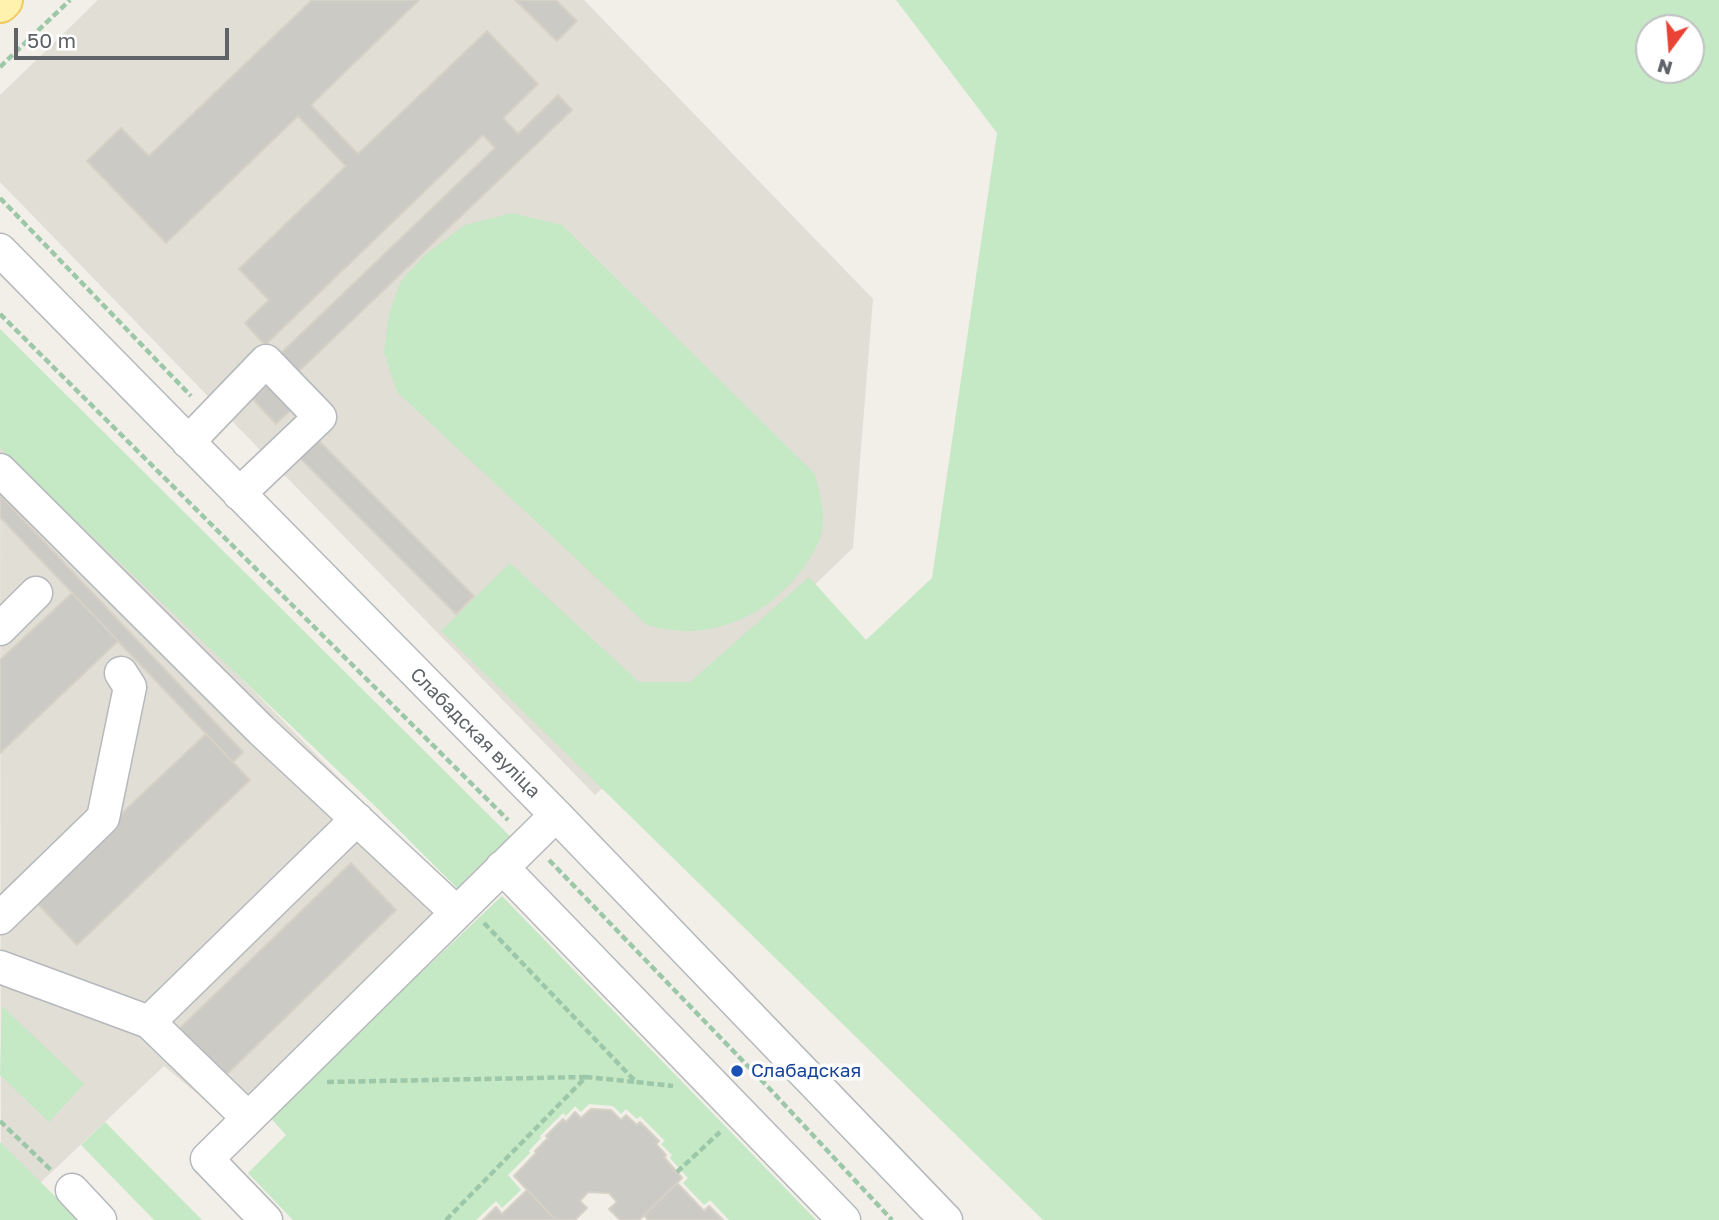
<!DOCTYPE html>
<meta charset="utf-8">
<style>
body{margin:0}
#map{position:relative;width:1719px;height:1220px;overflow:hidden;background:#f1efe8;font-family:"Golos Text",sans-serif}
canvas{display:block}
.north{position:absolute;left:1635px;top:14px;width:70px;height:70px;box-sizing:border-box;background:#fff;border:2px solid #bfc1c3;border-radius:50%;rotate:196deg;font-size:19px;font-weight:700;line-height:28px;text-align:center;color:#5f6368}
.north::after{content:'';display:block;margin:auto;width:24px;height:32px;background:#ea4335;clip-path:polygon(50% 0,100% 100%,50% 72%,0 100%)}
.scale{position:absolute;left:14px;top:28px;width:215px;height:32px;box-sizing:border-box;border:4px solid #5f6368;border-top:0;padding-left:9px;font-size:21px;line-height:24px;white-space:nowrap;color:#5f6368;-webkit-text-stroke:5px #fff;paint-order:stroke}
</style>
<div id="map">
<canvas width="1719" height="1220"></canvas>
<div class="north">N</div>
<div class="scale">50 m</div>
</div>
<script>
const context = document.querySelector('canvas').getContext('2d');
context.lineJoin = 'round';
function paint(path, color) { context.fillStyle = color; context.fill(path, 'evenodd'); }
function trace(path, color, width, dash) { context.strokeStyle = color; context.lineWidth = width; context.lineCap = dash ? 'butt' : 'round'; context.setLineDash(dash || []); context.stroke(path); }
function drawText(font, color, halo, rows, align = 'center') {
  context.font = font + ' "Golos Text",sans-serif'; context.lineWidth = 7; context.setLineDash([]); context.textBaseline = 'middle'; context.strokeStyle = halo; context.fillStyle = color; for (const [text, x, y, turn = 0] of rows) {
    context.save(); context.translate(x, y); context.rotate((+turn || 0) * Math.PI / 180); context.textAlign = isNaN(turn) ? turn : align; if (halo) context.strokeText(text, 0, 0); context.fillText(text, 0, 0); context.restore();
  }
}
paint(new Path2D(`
 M98 0H584L873 299 853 548 595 795 0 182V95Z
 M0 415 190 626 452 893 226 1118 164 1066 1 1220Z`), '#e1ded6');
paint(new Path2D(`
 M896 0H1719V1220H1043L441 631 510 563 639 682H690L809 577 866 640 932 578 997 133ZM1649 28H1691V70H1649Z
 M512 213 562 225 815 474C818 488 823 503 823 517 824 537 812 556 801 571 764 619 706 643 647 625L397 392 384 352 389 314 401 281 426 254 465 225Z
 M0 329 514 840 461 892 375 806 0 448Z
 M502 896 816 1220H729L710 1200 704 1205 683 1183 688 1178 670 1158 672 1155 661 1144 665 1141 640 1116 637 1119 626 1109 621 1114 613 1106 589 1104 581 1112 575 1106 566 1116 563 1113 540 1136 541 1138 529 1151 530 1153 508 1175 521 1190 502 1208 496 1201 476 1220H293L248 1173 286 1135 269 1116Z
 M2 1006 84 1084 49 1122 0 1075Z
 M105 1122 202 1220H154L81 1145Z
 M0 1142 79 1220H0Z`), '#c5e8c5');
const building = new Path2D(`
 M312 0H419L311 105 358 154 487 31 538 84 503 118 518 134 558 95 572 110 297 373 279 355 495 148 483 135 265 345 245 323 269 300 239 269 346 166 298 116 166 243 87 161 121 128 149 156Z
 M515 0H556L577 21 557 41Z
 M270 383 293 408 276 424 253 399Z
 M316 438 474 596 456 614 298 456Z
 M0 495 243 752 233 762 0 517Z
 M72 593 118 641 0 753V660Z
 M206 734 250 780 77 945 32 898Z
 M351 863 396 910 223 1078 177 1031Z
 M591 1109 611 1110 621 1120 626 1115 637 1125 640 1122 659 1141 656 1144 666 1155 664 1157 682 1178 639 1220H620L609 1209 617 1202 609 1193 588 1192 580 1201 587 1208 575 1220H556L514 1176 536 1153 535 1151 548 1138 546 1136 563 1119 566 1122 575 1112 581 1118Z
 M677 1183 704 1211 709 1206 723 1220H648L644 1215Z
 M527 1190 556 1220H483L496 1207 502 1214Z`);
paint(building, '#cccac5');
trace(building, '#d6d1c6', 2);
const minor = new Path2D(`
 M0 250 556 815 946 1220
 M188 442 266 361 320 417 239 494
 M0 470 261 730 456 912
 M0 629 36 593
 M502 867 844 1220
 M0 918 103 818 130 687 121 673
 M0 967 149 1022 357 819
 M149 1022 248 1118
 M72 1190 100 1220
 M266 1220 207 1159 556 815`);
const major = new Path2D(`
 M0 3 3 0`);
trace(minor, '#b5b8bc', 35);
trace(major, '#f2c960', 42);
trace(new Path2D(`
 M0 67 70 0
 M0 198 191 396
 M0 314 508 820
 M549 860 768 1087 892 1220
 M484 923 636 1082 673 1086
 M327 1082 586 1077
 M0 1121 51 1170
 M677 1172 720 1132
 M446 1220 586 1077 636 1082`), '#9cc7a9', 4.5, [7, 3.5]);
trace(minor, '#fff', 32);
trace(major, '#fff2af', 38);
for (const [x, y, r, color] of [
 [737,1071,7,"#1a4fb4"]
]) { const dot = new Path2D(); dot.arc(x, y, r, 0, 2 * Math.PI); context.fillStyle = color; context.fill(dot); trace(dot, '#fff', 2.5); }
drawText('19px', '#5f6368', '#fff', [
 ["Слабадская вуліца",475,733,45]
]);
drawText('19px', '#164399', '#fff', [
 ["Слабадская",751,1071]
], 'left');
</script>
